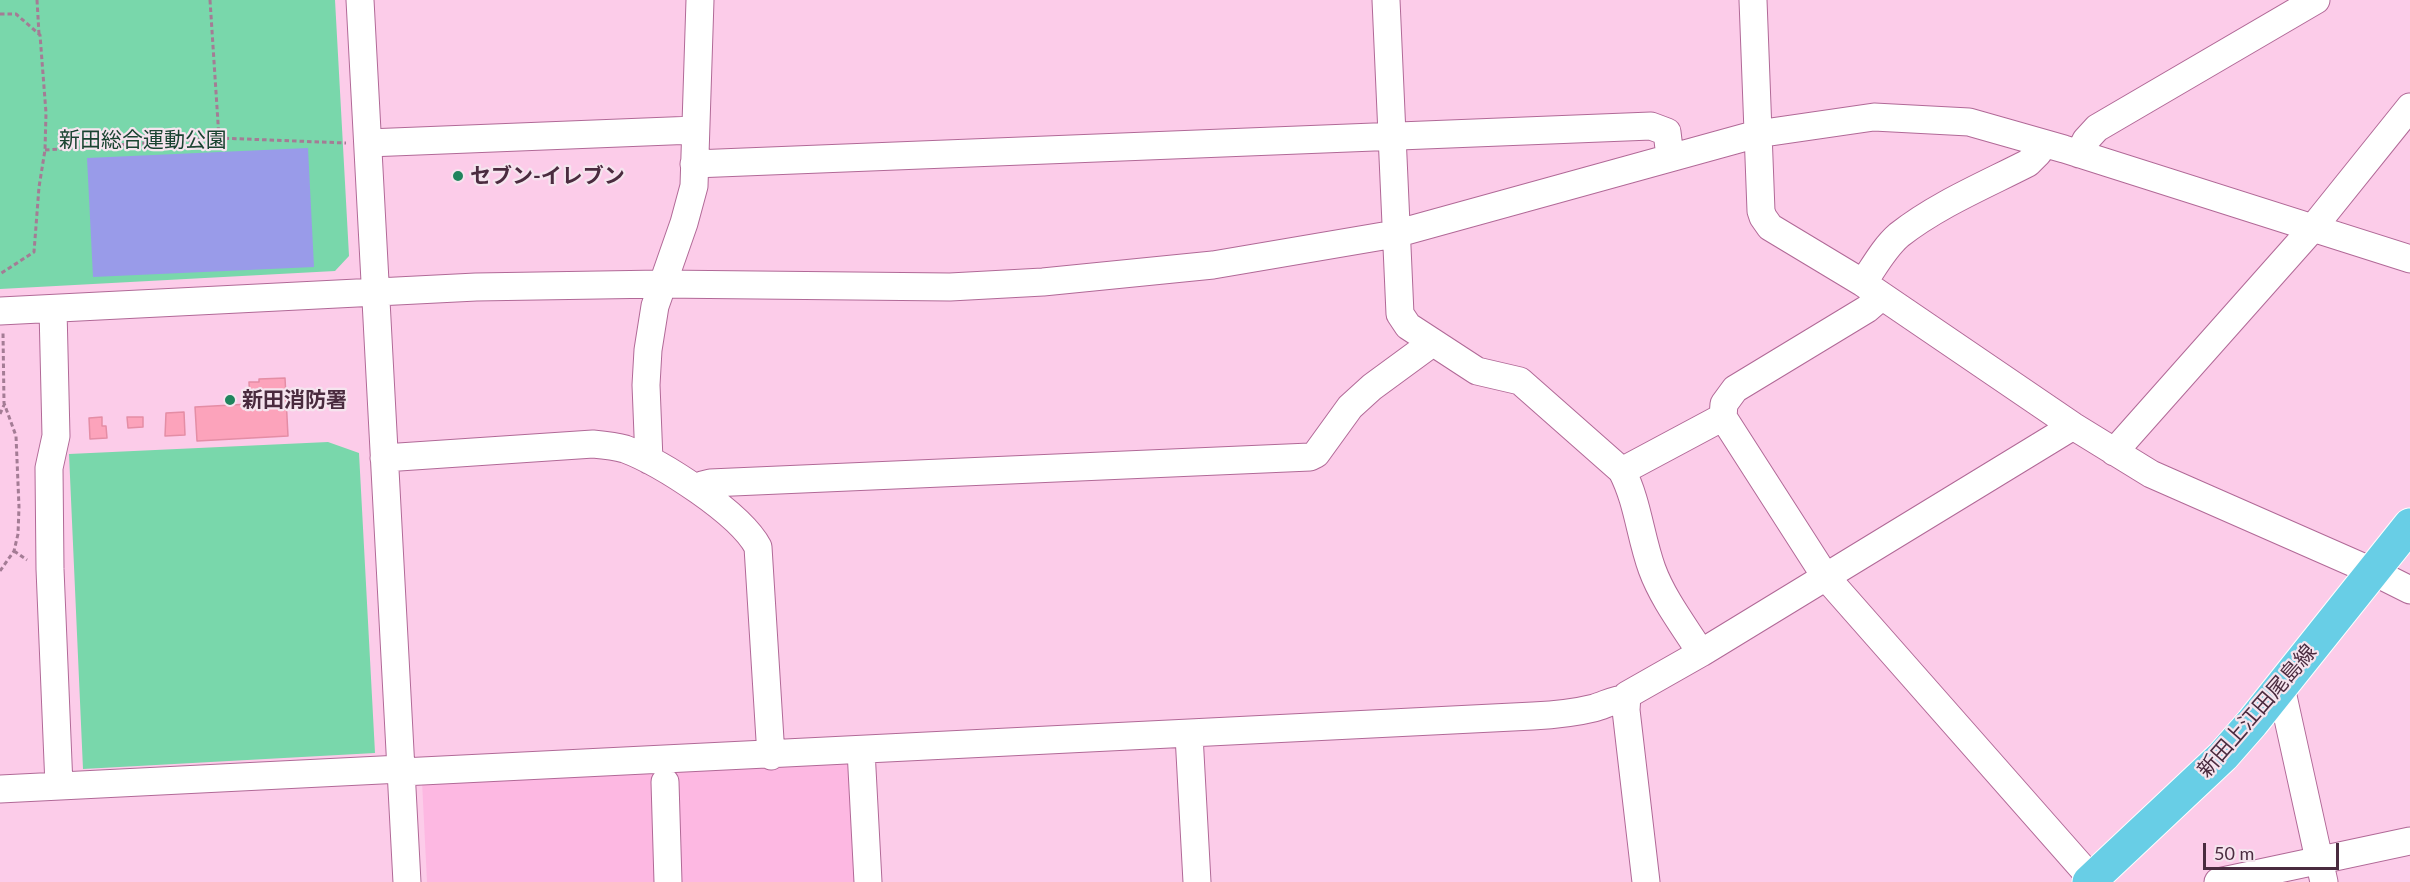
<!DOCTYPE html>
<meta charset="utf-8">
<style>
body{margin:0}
#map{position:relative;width:2410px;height:882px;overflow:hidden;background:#fccce9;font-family:Lato,sans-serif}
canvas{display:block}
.scale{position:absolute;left:2203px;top:843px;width:136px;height:27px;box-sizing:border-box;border:3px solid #4a2b3f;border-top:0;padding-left:8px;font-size:18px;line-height:21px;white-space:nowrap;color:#4a2b3f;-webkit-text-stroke:4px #f5e4ee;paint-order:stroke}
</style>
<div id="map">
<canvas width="2410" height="882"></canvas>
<div class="scale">50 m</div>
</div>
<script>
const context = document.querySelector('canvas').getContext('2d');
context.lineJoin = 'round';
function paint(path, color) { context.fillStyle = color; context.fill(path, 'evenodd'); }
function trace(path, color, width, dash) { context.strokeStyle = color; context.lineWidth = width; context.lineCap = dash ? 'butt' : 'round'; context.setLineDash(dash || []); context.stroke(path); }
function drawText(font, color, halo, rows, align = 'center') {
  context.font = font + ' Lato,"Noto Sans JP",sans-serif'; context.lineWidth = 4.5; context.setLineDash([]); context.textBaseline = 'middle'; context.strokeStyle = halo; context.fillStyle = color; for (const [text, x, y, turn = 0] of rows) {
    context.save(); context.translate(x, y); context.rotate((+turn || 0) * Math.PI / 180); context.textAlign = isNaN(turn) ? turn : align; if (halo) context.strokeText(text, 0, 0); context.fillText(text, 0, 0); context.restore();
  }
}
paint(new Path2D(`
 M851 761 856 882H427L422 781Z`), '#fdb8e2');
paint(new Path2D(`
 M0 0H335L349 256 335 271 0 289Z
 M328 442 359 453 375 753 83 769 69 454Z`), '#79d7ab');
paint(new Path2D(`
 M308 148 314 267 93 277 87 158Z`), '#999be9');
const building = new Path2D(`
 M285 378 288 436 197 441 195 407 250 404 249 382H259V379Z
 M184 412 185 435 165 436 166 413Z
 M102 417V426H106L107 438 90 439 89 418Z
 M127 417H143V427L128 428Z`);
paint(building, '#fca3bb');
trace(building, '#e48da5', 1.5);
const minor = new Path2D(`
 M360 0 407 882
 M1386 0 1400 314 1408 326 1477 371 1520 381 1622 471C1638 502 1640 536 1652 569 1663 599 1684 626 1701 653
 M1753 0 1761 211 1763 217 1770 227 1863 283 2073 426 2151 474 2374 572 2410 590
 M368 143 695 130
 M2079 154 2086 140 2097 128 2316 0
 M694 164 1651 126 1667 132 1670 157
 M1863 283C1874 267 1884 248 1899 235 1937 205 1985 185 2028 163L2038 153 2042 143
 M1882 296 1867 309 1735 389 1724 404 1723 417 1825 576 2092 879
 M53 309 56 436 49 468 50 569 59 786
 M0 311 476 287 661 284 950 287 1043 282 1213 265 1395 234 1757 134 1874 117 1969 122 2064 149 2410 259
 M2114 452 2312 229 2410 107
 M384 458 593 444C604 445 615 446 625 449 662 463 740 513 758 547L771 756
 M649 460 646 385 648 350 655 306 684 223 694 186 700 0
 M1622 471 1723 417
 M697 489 702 485 710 483 1310 457 1316 454 1350 407 1372 387 1432 343
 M2281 687 2324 882
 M1189 735 1197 882
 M861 750 868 882
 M402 772 1533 716C1553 715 1574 713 1594 708 1605 705 1614 699 1626 699
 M665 782 668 882
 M0 789 401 769
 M1646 882 1626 710 1627 695 1701 653 2073 426
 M2218 882 2410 841`);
const major = new Path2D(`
 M2089 882 2223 756 2252 723 2410 525`);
trace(minor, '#b16997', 29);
trace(major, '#fff', 35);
trace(new Path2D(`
 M37 0 39 34
 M210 0 219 138
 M0 14H16L40 35 46 113 45 150 39 187 34 252 0 274
 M45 150 219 138 346 143
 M0 414 4 405
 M14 551 27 560
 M0 571 14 551 18 534 19 507 16 436 4 403 3 333`), '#a47c95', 3, [4.5, 3]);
trace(minor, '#fff', 27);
trace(major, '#68cee6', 33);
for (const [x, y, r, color] of [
 [458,176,6,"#20845d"],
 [230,400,6,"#20845d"]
]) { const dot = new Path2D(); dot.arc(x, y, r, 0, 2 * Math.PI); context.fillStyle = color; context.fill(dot); trace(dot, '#f5e4ee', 2); }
drawText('21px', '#1a4331', '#f5e4ee', [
 ["新田総合運動公園",143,140]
]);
drawText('bold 21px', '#4a2b3f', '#f5e4ee', [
 ["セブン-イレブン",470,176],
 ["新田消防署",242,400]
], 'left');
drawText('21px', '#4a2b3f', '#f5e4ee', [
 ["新田上江田尾島線",2257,711,-49]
]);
</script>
